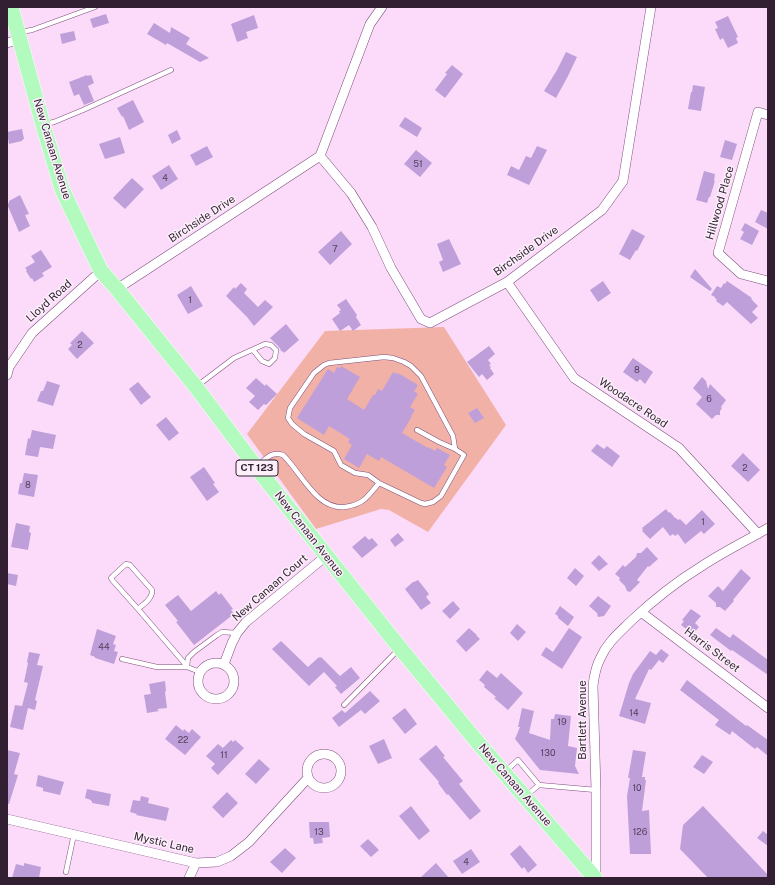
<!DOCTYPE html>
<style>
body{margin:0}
#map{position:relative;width:775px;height:885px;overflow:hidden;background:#fcdbfa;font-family:"Public Sans",sans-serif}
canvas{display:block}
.frame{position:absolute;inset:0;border:8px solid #331f32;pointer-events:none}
</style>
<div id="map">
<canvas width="775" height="885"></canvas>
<div class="frame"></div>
</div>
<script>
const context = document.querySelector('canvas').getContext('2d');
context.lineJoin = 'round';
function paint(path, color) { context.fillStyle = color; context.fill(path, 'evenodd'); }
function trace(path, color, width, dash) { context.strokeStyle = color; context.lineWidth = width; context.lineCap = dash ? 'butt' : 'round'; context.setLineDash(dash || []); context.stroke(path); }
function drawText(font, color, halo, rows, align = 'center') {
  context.font = font + ' "Public Sans",sans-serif'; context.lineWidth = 3; context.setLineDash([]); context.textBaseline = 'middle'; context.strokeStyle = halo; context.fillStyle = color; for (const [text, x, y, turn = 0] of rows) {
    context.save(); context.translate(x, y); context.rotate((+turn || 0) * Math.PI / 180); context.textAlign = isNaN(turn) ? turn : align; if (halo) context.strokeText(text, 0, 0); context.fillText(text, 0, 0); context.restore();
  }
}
paint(new Path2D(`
 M444 327 506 425 428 532 389 510 381 509 316 529 247 434 325 331Z`), '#f2b1a7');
paint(new Path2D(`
 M106 14 109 23 93 28 90 19Z
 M254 15 258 28 246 32 248 38 237 42 231 24Z
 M728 16 738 37 736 38 738 43 728 48 723 38 720 40 715 29 718 28 715 22Z
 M154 23 170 33 171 27 190 38 186 44 209 58 200 62 167 43 166 45 147 34Z
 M74 31 76 40 62 44 60 34Z
 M566 52 577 57 568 76 556 98 544 91 557 70Z
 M452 65 463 74 445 98 435 90 447 74 445 73Z
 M87 75V76L91 75 94 83 88 86 94 101 84 105 79 94 74 96 69 82Z
 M693 85 705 87 701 111 688 109 691 92H692Z
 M133 100 144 122 129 130 123 116 122 117 117 108Z
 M405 117 422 128 417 137 399 126Z
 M22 129 24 139 22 140V141L9 144 7 132Z
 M177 130 181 139 172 144 168 135Z
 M120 137 125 153 105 159 99 144Z
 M725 140 737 144 732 160 720 157Z
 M207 146 213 157 196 166 190 155Z
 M537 146 547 150 529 185 507 175 511 166 519 170 526 156 531 158Z
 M416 150 432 163 420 177 404 164Z
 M169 165 178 179 161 190 152 176Z
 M704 171 715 174 714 181H715L710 197H709L707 203 696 200Z
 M132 178 144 189 125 209 113 198Z
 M20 195 29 214 25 215 30 226 19 232 7 204 9 203V201Z
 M761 210 768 213V229L755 222Z
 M745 223 759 231 752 245 740 239 744 232 741 230Z
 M632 229 645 236 637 251 636 250 630 260 619 254Z
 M341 231 352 244 330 265 318 252Z
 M449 239 461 264 443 272 439 262 443 260 437 244Z
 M41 250 52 267 42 273 44 276 34 282 32 278 31 279 26 271 27 270 25 268 35 262 31 256Z
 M695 269 712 289 710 291 690 277Z
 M603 281 611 293 598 302 590 290Z
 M727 281 752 298H751L753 301 758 306 752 312 758 318 751 324 727 302 723 306 716 301 717 300 715 298V297L711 295 717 286 721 288 724 283 725 284Z
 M241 283 247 289 244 293 258 307 265 300 273 307 254 326 247 317 226 296 234 287 235 289Z
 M191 286 203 306 188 314 177 295Z
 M346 299 357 315 356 317 361 325 353 331 349 325 340 331 332 319 340 313 339 311 341 310 337 305Z
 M286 324 299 340 284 353 283 351 282 352 279 347 270 338Z
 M82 331 94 343 77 359 68 349 72 345 70 343Z
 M489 346 495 354 488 360 491 364 489 365 491 367 490 368 494 374 487 380 482 374 479 377 467 362Z
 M633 358 653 372 645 384 640 379 637 382 623 372Z
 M341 366 360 377 347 399 364 410 373 395H375L378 389 382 391 393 372 397 374 398 373 418 385 414 391 418 394 410 407 415 410 411 416H412L402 433 428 448V447L435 451 437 448 450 455 444 465 447 467 434 488 381 457 379 461 367 454 359 468 344 459 352 445 348 442 350 439 329 426 324 435 297 418 328 369 334 373 337 367 340 368Z
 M702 377 706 381 708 389 710 384 726 400 721 407 722 408 720 411V415H716L712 419 696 404 702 397 693 388Z
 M256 378 265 386 266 384 277 394 266 405 264 404 258 410 249 402 255 396 246 388Z
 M47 381 60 385 53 406 37 401 41 391H43Z
 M138 382 151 397 141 405 129 389Z
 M477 408 484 418 475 423 468 413Z
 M166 417 179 433 169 441 156 425Z
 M32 430 56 435 53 449 40 447 38 457 25 455 28 438 30 439Z
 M597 444 604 449 607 446 620 456 612 467 591 451Z
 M743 453 760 470 748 482 731 466Z
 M204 467 215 483 213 484 219 492 207 501 190 477Z
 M24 473 38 475 34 497 18 494 20 483H22Z
 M666 509 669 513 670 512 675 518H676L678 520 680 519 686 525 702 510 715 524 704 534 701 531 685 544 678 534 675 536 673 534 670 536 663 527 650 539 642 531 643 530 642 528Z
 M16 523 30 526 29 532 31 533 28 550 11 547Z
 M398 533 404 540 395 547 390 540Z
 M365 536 369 540 372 538 378 545 362 558 352 547Z
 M647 547 658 559 649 567 648 566 637 580 640 582 630 592 627 591 625 586 619 580 620 578 615 574 623 565 625 567 636 557 637 553H641Z
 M599 555 608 564 599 571 591 563Z
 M575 568 584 576 576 586 567 578Z
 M741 569 751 578 733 600 734 601 725 611 720 607H716V603L708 596 718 586 723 591Z
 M7 573 18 575 16 586 7 584Z
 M418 580 429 594 426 597 431 603 421 610 405 589 413 582H414Z
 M216 591 219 595 221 593 233 609 231 610 234 614 194 645 176 622 178 621 165 605 178 595 191 611Z
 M598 596 611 606 604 616 598 617 597 613 589 606Z
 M453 601 460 609 450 619 442 611Z
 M560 606 574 617 568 626 558 618V616L555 614Z
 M691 609 701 616 695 623 699 627 693 634 681 625 684 621 682 620Z
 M517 624 526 632 518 641 510 633Z
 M469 628 477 635H476L480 639 466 652 456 641Z
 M569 628 582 637 562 669 541 655 546 647 553 652Z
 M716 628 730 638 733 634 768 660V675L732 650 731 651 710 635Z
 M97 629 116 636 113 644 116 645 114 651 118 652 114 664 95 658V657L90 655Z
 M281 641 308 667 319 657 320 658 321 657 340 676 351 667 360 678 341 694 335 687 337 686 324 672 309 686 272 649Z
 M661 649 669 655 663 663 659 660 651 670 649 669 635 699 651 703 645 724 619 716 629 683 633 674 650 651 656 655Z
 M29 652 40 654 37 665 43 666 35 700 37 701 35 710 28 708 23 730 10 727 15 705 22 706 28 683 24 682 28 663 27 662Z
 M487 670 497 678 501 673 523 693 508 710 494 698 496 697 484 687 485 685 479 680Z
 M687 680 746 726 747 725 768 740V756L757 747 755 749 751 746 732 731 730 735 715 725 719 720 680 690Z
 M165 681 166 691 165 692 167 708 157 709 159 711 147 713 144 695 151 694 149 684Z
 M370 691 380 701 365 714 361 710 339 727 332 718 342 710 345 713Z
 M405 708 417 724 405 734 392 718Z
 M522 708 534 711 529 733 550 740 551 719H554L555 714 571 716 568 746 577 748 575 766 579 774 540 770 515 739 520 727H518Z
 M176 725 183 731 184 729 189 733 192 729 201 737 185 755 165 739Z
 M384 739 392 758 378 764 369 746Z
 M231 740 233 742 235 740 244 748 218 775 211 768 215 764 206 756 218 744 223 748Z
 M436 745 445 756 443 757 463 781 459 784 481 811 470 820 448 794 447 795 438 783 439 782 419 759Z
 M7 750 20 753 14 774 18 775 9 804H7Z
 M633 750 646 752 642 777H645V780H646L642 811 649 810 651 854H630L627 796 630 778H628Z
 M702 755 713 762 704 774 693 767Z
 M259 759 270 769 256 784 245 774Z
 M38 775 64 782 60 795 43 791V788L36 786Z
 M87 789 111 794 109 806 92 803V801H91V800L85 798Z
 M227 792 238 803 223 818 212 807Z
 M141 796 149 798 148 803 169 808 166 821 136 815 137 814 130 812 133 800 140 801Z
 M411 806 430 831 419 840 399 816Z
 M703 806 768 875V878H708L680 849 683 825Z
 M309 822H329L330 837 322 838 323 843 314 844 313 838H310Z
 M763 831 768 835V846L757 838Z
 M368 839 379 850 371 857 360 846Z
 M520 845 537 865 528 873 524 867 522 869 510 854Z
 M285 848 296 858 282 873 270 862Z
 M471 849 480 862 462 874 453 861Z
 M24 863 41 867 39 878H12L16 864 24 866Z
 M436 863 449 878H420Z`), '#be9fda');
const service = new Path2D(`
 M20 32 32 30 95 7
 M45 124 54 122 83 110 171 70
 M197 386 234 358 265 344 271 345 276 350 275 358 269 364 262 361 253 350
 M417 430 439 442 455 449 464 455 441 496 433 502 425 504 421 503 379 483 368 475 355 473 341 465 334 451 304 434 292 424 288 418 290 408 314 373 324 365 329 363 384 357 393 358 404 362 411 366 421 376 453 436 455 449
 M257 466C266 459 271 451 283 455 301 472 316 510 345 507 352 506 359 504 365 499 370 494 375 488 379 483
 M138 609C144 604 153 598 152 590L130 565 126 564 113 576 111 578 113 581 138 609 186 665
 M122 659 157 667H187L200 672
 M187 666 188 658 194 652 217 635 222 632 237 633
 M344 705 399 649
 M506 771 518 760 539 785 527 795
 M539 785 596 790
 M66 872 74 834`);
const minor = new Path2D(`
 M7 43 20 39
 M768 115 758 112 718 253 741 274 768 281
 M320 156 351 193 372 227 391 268 421 319 430 323 507 282 602 210 623 181 651 7
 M507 282 574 378 679 448 758 534
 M117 289 320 156 370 24 382 7
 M7 375 9 367 32 333 101 271
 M641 612 768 708
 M198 681a18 18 0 1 1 36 0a18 18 0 1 1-36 0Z
 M224 664 232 643 237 633 246 622 326 556
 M307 771a17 17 0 1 1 34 0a17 17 0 1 1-34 0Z
 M7 819 196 863 217 862 231 856 249 842 308 778
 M189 878 196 863
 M596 878V790L593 686C594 676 596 666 601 657 607 643 619 633 630 622 652 601 676 582 702 566 723 552 746 541 768 528`);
const primary = new Path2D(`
 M11 7 43 125 62 189 68 202 101 271 117 289 196 387 256 467 400 648 474 738 595 878`);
trace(service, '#7e4f7c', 5.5);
trace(minor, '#7e4f7c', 10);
trace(primary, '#fff', 16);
trace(service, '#fff', 4.5);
trace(minor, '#fff', 9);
trace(primary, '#b3fabf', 15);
drawText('9px', '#563f5c', null, [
 ["51",418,164],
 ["4",165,178],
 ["7",335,249],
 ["1",190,300],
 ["2",80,345],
 ["8",637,370],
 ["6",709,399],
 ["2",745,468],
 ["8",28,485],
 ["1",703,522],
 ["44",104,647],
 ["14",634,713],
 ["19",562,722],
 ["22",183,740],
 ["130",548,753],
 ["11",224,755],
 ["10",637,788],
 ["13",319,832],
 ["126",640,832],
 ["4",466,862]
]);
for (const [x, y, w] of [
 [257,468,42]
]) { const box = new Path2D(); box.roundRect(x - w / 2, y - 8, w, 16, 3); context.fillStyle = '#fbf0fa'; context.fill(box); trace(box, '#331f32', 1); }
drawText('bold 10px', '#331f32', null, [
 ["CT 123",257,468]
]);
drawText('11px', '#331f32', '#fbf0fa', [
 ["New Canaan Avenue",52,149,73],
 ["Hillwood Place",720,203,-74],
 ["Birchside Drive",202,219,-33],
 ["Birchside Drive",526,251,-36],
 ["Lloyd Road",49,301,-42],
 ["Woodacre Road",633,403,34],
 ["New Canaan Avenue",309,534,52],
 ["New Canaan Court",270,588,-41],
 ["Harris Street",712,650,37],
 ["Bartlett Avenue",583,720,-90],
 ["New Canaan Avenue",515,785,49],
 ["Mystic Lane",164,843,13]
]);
</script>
